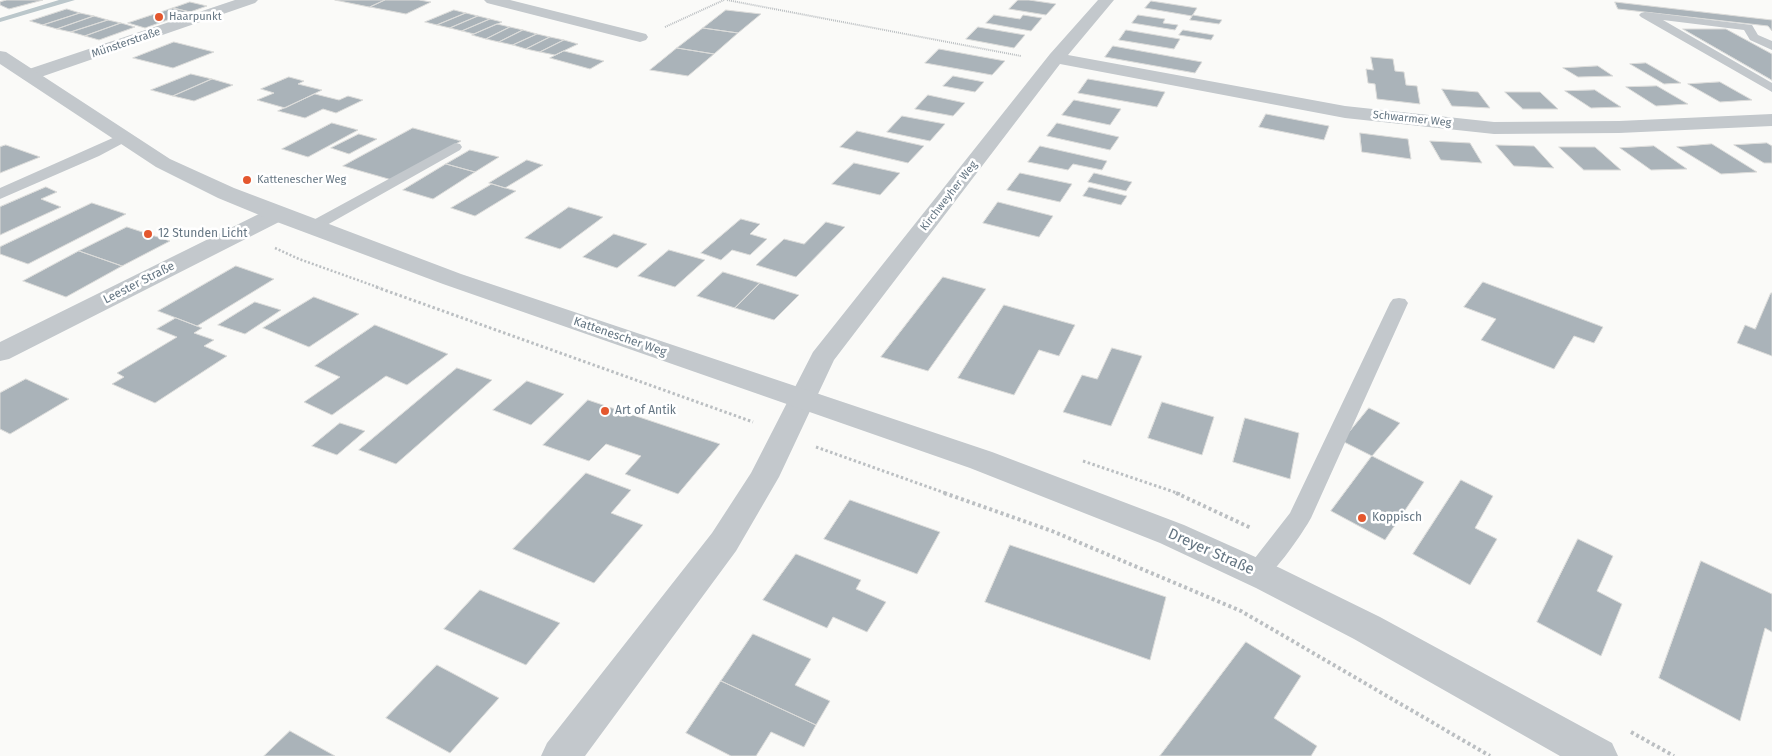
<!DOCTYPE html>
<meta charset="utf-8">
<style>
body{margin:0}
canvas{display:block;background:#fafaf8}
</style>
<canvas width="1772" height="756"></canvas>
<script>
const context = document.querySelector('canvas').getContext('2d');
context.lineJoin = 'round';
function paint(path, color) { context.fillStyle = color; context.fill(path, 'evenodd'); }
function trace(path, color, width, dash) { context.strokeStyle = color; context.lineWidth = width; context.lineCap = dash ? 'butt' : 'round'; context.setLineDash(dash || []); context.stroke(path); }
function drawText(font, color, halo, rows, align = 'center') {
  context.font = font + ' "Fira Sans",sans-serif'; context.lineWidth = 5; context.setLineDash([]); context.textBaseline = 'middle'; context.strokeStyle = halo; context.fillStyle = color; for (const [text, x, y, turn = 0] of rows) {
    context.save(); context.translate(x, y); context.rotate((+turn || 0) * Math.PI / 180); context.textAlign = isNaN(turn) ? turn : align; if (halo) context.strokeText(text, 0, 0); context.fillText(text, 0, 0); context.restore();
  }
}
paint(new Path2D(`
 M59 0H75L0 22V18Z`), '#bbc7cb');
const building = new Path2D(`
 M7 0H43L9 9 0 5V2Z
 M335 0H385L370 7Z
 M385 0H419L431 2 406 14 370 7Z
 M1018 0H1029L1056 4 1046 15 1009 9Z
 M1151 1 1197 8 1192 16 1145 8Z
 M190 2 207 6 190 12 173 8Z
 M1615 2 1772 20V31L1768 26 1618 9Z
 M173 8 190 12 145 28 128 23Z
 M67 9 80 13 43 25 30 21Z
 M454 10 466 13 437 25 425 22Z
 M726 10 761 14 738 33 703 28Z
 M80 13 94 16 57 29 43 25Z
 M466 13 478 16 450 28 437 25Z
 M994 15 1020 19 1023 15 1042 18 1031 31 986 23Z
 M1138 15 1165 19 1163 23 1178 25 1175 30 1132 23Z
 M1193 15 1222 20 1219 24 1190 20Z
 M94 16 108 20 71 32 57 29Z
 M478 16 490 19 462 31 450 28Z
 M490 19 502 22 474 34 462 31Z
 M108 20 121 23 85 36 71 32Z
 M121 23 135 27 99 40 85 36Z
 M497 24 510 27 486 39 472 35Z
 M510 27 523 30 499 42 486 39Z
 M978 27 1025 35 1014 48 966 39Z
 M703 28 738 33 714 54 677 48Z
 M1683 29H1726L1772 54V80Z
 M523 30 537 34 513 45 499 42Z
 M1126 30 1180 39 1174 49 1119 40Z
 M1183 30 1214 35 1211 40 1179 35Z
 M537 34 550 37 526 49 513 45Z
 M550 37 564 40 540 52 526 49Z
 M564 40 578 44 555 55 540 52Z
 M174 42 214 52 173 68 133 58Z
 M1113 46 1202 62 1195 73 1105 57Z
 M677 48 714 54 688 76 650 70Z
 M939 49 1005 61 992 75 925 63Z
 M564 51 604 61 590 69 550 58Z
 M1371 57 1393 59 1395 71 1404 72 1406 85 1417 86 1420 104 1377 99 1375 84 1368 83 1366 69 1373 70Z
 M1646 63 1681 83 1664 84 1630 64Z
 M1598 66 1613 76 1578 77 1563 68Z
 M191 74 212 79 173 96 151 90Z
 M953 76 984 82 975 92 943 86Z
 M289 77 304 81 298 84 322 90 285 108 257 100 274 93 261 89Z
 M212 79 233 85 194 101 173 96Z
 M1088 79 1165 92 1157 107 1078 93Z
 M1720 82 1752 100 1720 102 1688 84Z
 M1657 86 1688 104 1656 106 1626 87Z
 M1442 89 1478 92 1490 108 1452 106Z
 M1595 90 1621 107 1591 108 1565 91Z
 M1505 92H1540L1558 109H1523Z
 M315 94 339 100 348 96 363 100 336 113 323 109 305 118 278 111Z
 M928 95 965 103 953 116 915 109Z
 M1074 100 1121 109 1110 125 1062 115Z
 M1266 114 1329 126 1324 140 1259 127Z
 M902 116 945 124 930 141 887 132Z
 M332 123 358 130 308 157 282 149Z
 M1057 123 1119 137 1110 150 1047 136Z
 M413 128 461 141 392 180 343 166Z
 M857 131 924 146 908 163 840 147Z
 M1360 133 1408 139 1411 159 1362 152Z
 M359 134 377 139 349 154 331 148Z
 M1430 141 1470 143 1482 163 1441 160Z
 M1767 143 1772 146V163H1764L1734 145Z
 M1712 144 1757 172 1721 174 1677 147Z
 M6 145 40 157 0 173V147Z
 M1496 145 1534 146 1554 168 1514 166Z
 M1040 146 1107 161 1102 170 1073 164 1068 170 1028 162Z
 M1654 146 1687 169 1651 170 1620 148Z
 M1559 147H1595L1621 170H1584Z
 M470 150 499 157 475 172 446 164Z
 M527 160 543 165 505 188 489 183Z
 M854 163 900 173 880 195 832 184Z
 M446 164 475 172 433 199 403 190Z
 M1020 173 1072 184 1060 202 1007 190Z
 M1094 173 1132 182 1126 191 1088 182Z
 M492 184 516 191 475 216 451 208Z
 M46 187 57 192 41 199 61 207 0 235V207Z
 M1089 187 1127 196 1121 205 1083 196Z
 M998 202 1053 216 1039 237 983 223Z
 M92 203 126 214 28 264 0 254V247Z
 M569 207 603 217 560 249 525 238Z
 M741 219 760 224 750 234 767 239 750 255 732 250 721 260 701 253Z
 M826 222 845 227 796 277 756 265 784 239 804 244Z
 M127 227 170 241 122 266 79 251Z
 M614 234 647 244 617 268 583 257Z
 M669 250 705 260 675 287 638 276Z
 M79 251 122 266 66 297 23 281Z
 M236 266 274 279 197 326 158 311Z
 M723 272 760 283 735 308 697 296Z
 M943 277 986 289 928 371 881 357Z
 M1483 282 1603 327 1594 343 1574 336 1554 369 1481 340 1496 319 1464 307Z
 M760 283 799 295 774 320 735 308Z
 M1771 293H1772V356L1737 343 1745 325 1755 329Z
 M314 297 359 314 309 347 263 328Z
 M255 302 281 310 245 334 218 325Z
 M1004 305 1075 325 1059 356 1039 350 1014 395 958 378Z
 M176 318 202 328 194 333 214 340 204 346 227 356 155 403 112 384 124 377 117 373 177 337 157 329Z
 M375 325 448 354 407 385 386 376 332 415 304 402 340 377 315 366Z
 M1112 348 1142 356 1111 426 1063 412 1082 375 1097 379Z
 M457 368 492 380 396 464 359 450Z
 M26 379 69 399 10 434 0 429V393Z
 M527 381 564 394 531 425 493 410Z
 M588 400 720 444 678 494 625 474 641 456 606 444 589 461 543 445Z
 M1162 402 1214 417 1202 455 1148 438Z
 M1369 408 1400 423 1372 456 1342 441Z
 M1245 418 1299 433 1290 479 1233 462Z
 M340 423 365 431 337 455 312 446Z
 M1372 456 1424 482 1385 540 1331 511Z
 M586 473 631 490 611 513 643 525 594 583 513 549Z
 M1461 480 1493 496 1475 528 1497 539 1470 585 1413 554Z
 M850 500 940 532 917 574 824 539Z
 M1578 539 1613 556 1597 591 1622 604 1601 656 1537 622Z
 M1010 545 1166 597 1150 660 985 602Z
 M796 554 861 580 856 589 886 602 867 632 833 617 827 628 763 600Z
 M1701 561 1772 594V632L1765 628 1740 721 1659 678Z
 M480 590 560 623 526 665 444 629Z
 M753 634 811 659 795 685 830 701 816 725 721 681Z
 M1246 642 1301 676 1274 718 1317 746 1311 756H1160Z
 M437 665 499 698 450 753 386 718Z
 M721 681 816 725 804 747 771 732 756 756H731L686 733Z
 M290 731 335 756H264Z`);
paint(building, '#aab3b9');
trace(building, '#dcdcda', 1);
trace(new Path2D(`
 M727 0 1021 56
 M665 27 724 0`), '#bbbfc2', 2, [1, 1]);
trace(new Path2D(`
 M275 248 299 259 380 288`), '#bbbfc2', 2.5, [2, 2]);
trace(new Path2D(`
 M376 287 753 422
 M816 447 948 494
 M1083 461 1180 494`), '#bbbfc2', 3, [2.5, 2.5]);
trace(new Path2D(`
 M944 493 1052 531 1241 611 1490 756
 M1176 493 1251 528
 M1631 732 1674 756`), '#bbbfc2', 4, [3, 3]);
paint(new Path2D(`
 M1645 12 1752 25 1758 35 1772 41V50L1750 40 1744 30 1663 20 1772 83V92L1641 17 1639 15 1641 13Z
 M124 133 129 134 131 137 129 140 99 156 0 199V188Z
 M455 143 460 144 462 147 460 150 318 230H306L304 227 306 224Z
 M1399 298 1405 299 1408 303 1311 518C1304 531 1274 575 1262 580 1257 582 1253 581 1247 579L1244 572 1290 513 1390 303 1393 299Z`), '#c3c8cc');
paint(new Path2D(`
 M235 0H258L255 3 35 79 29 80 23 79 20 75 23 71Z
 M484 0H510L646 34 648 37 646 40 640 42 487 3Z
 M1098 0H1114L1068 55 1345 106 1494 122 1619 121 1772 114V126L1619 133 1494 134 1345 118 1060 64 834 360 779 477 736 551 585 756H541L547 743 712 533 751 473 813 352 1050 54Z
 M277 207 285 209 288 214 285 219 9 359 0 361V342L269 209Z`), '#c3c8cc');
paint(new Path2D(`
 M0 51 6 52 170 159 234 188 461 274 992 452 1184 525 1280 568 1380 617 1612 743 1618 756H1560L1354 639 1256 588 1160 543 970 468 443 284 269 219 218 198 156 167 0 64Z`), '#c3c8cc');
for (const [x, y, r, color] of [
 [159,17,5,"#e4572e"],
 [247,180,5,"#e4572e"],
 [148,234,5,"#e4572e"],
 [605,411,5,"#e4572e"],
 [1362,518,5,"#e4572e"]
]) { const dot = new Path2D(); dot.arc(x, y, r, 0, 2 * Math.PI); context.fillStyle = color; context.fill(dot); trace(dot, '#fff', 2); }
drawText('11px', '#657683', '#fff', [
 ["Haarpunkt",169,17],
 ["Kattenescher Weg",257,180]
], 'left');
drawText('11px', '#657683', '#fff', [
 ["Münsterstraße",126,43,-19],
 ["Schwarmer Weg",1412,119,6],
 ["Kirchweyher Weg",949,196,-52]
]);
drawText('12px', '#657683', '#fff', [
 ["12 Stunden Licht",158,234],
 ["Art of Antik",615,411],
 ["Koppisch",1372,518]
], 'left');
drawText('12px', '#657683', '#fff', [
 ["Leester Straße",139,283,-27],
 ["Kattenescher Weg",620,337,19]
]);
drawText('15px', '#657683', '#fff', [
 ["Dreyer Straße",1211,552,24]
]);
</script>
